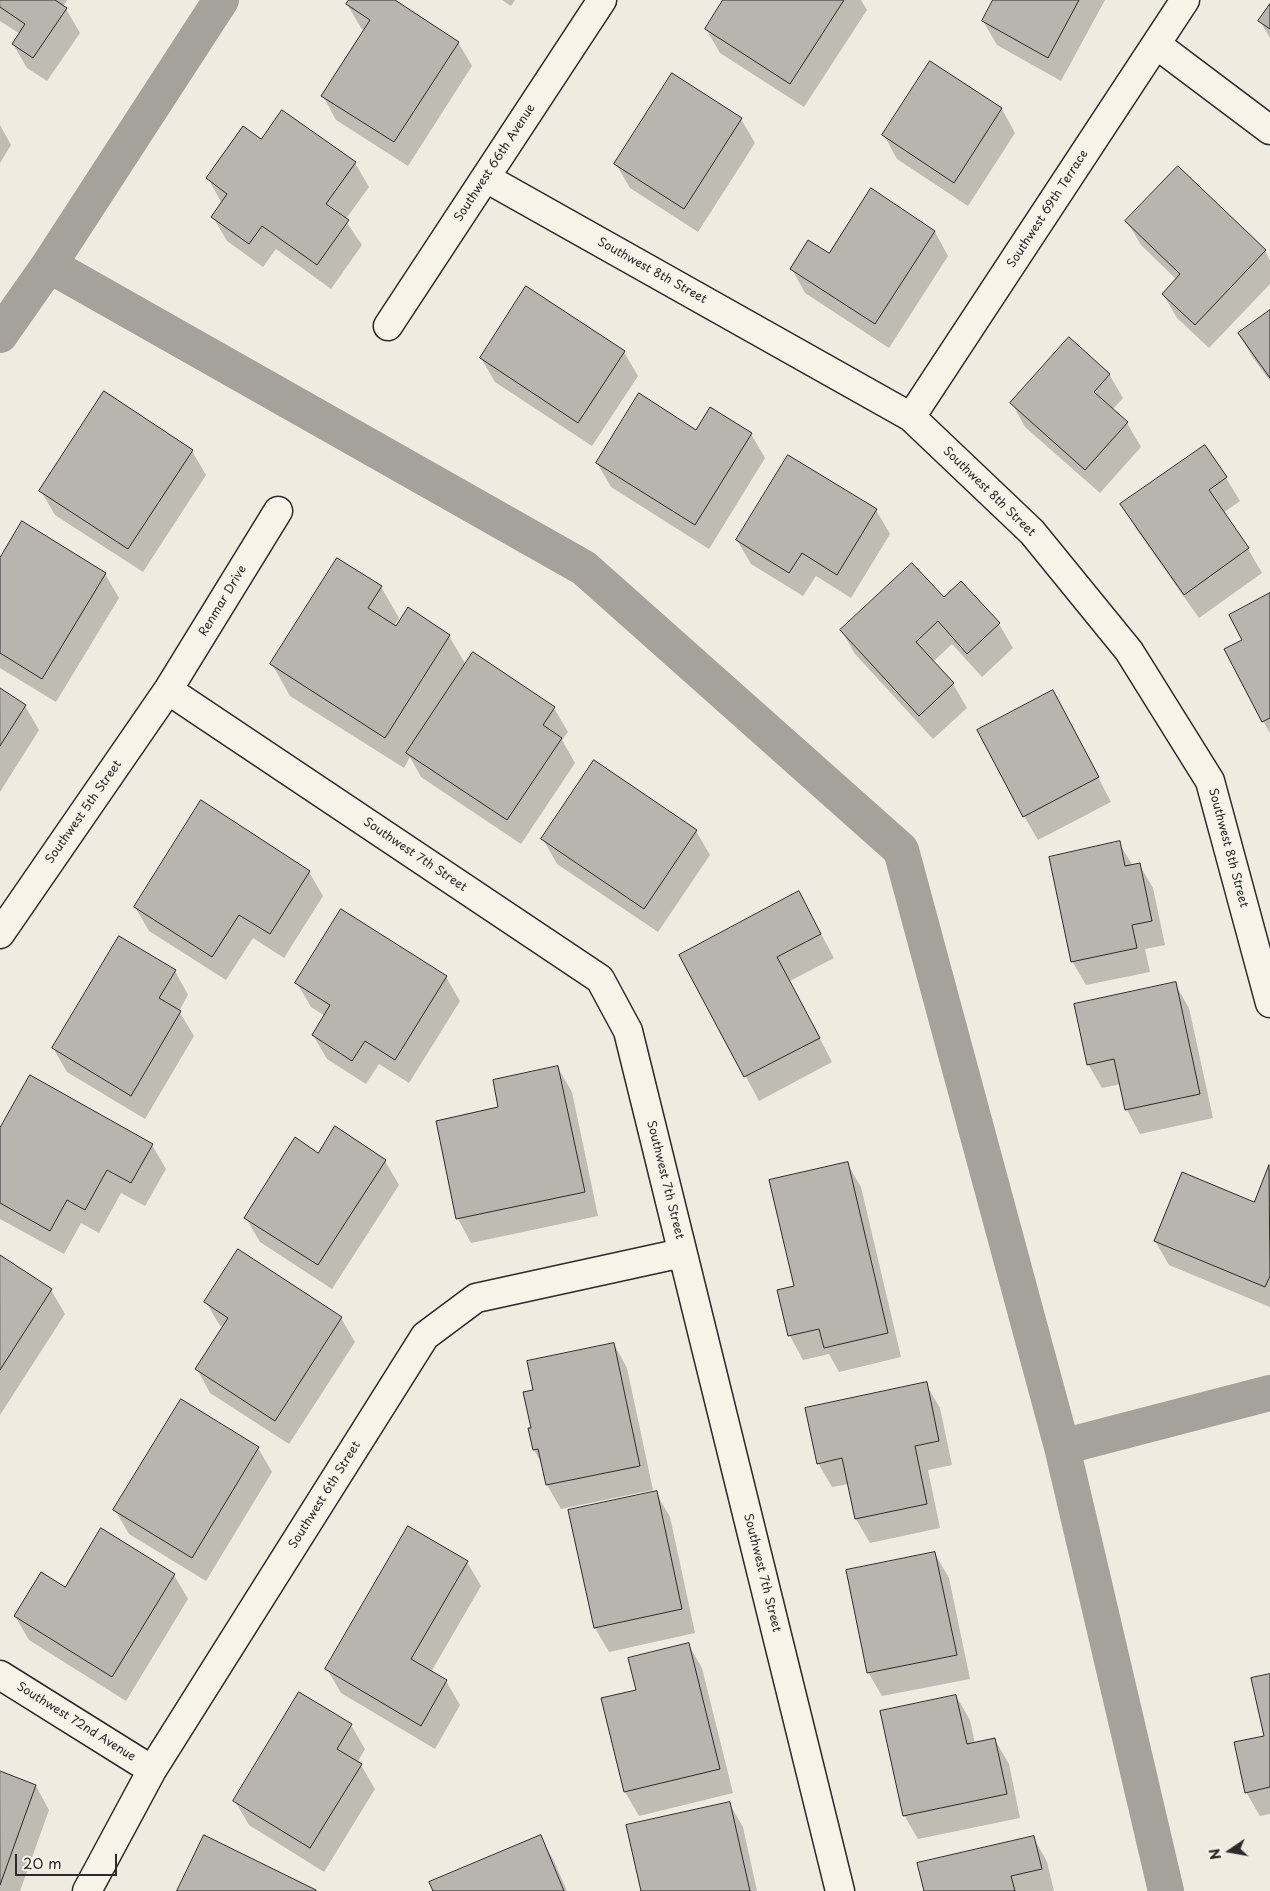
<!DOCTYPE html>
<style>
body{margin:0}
#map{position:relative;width:1270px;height:1891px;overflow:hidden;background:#efebe0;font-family:"Playpen Sans",sans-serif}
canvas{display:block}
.north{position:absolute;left:1205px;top:1826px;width:50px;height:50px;-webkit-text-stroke:4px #f7f3e8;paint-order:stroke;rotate:258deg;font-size:14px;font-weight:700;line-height:20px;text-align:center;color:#2b2b2b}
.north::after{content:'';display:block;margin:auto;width:18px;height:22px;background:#2b2b2b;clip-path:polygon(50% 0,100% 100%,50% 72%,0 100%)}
.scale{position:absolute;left:15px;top:1854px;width:102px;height:22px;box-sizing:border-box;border:2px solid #2b2b2b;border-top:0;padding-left:6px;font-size:15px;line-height:18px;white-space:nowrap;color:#2b2b2b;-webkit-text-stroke:4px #f7f3e8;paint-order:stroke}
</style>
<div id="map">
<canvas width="1270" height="1891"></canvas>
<div class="north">N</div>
<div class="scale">20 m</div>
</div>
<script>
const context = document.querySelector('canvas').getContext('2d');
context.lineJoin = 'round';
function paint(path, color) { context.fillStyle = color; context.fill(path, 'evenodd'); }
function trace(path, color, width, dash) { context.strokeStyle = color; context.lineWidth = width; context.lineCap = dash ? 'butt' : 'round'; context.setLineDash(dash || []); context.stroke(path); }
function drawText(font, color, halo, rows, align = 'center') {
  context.font = font + ' "Playpen Sans",sans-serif'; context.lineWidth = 5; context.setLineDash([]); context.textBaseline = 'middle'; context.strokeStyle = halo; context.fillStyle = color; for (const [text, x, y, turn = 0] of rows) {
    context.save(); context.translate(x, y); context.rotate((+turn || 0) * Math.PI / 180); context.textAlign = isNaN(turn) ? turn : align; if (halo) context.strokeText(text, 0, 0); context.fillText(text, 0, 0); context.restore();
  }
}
paint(new Path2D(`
 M0 0H67L63 7 66 9 80 33 47 81 27 68 13 44 20 34 0 21Z
 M350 0H393L458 42 472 66 408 166 336 120 323 96 364 30 361 28 347 4Z
 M502 0H515L511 6Z
 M725 0H861L867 10 804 107 720 53 706 29Z
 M994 0H1105L1061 81 997 45 983 21Z
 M1270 6V38L1260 21Z
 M931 63 1002 109 1015 133 968 206 897 159 884 135Z
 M741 119 755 143 698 232 630 188 616 164Z
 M0 125 11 145 0 163Z
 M262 141 355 163 369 187 345 220 362 245 331 289 276 249 263 267 227 241 213 217 221 202 208 178Z
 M1127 221 1265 251 1270 260V284L1209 348 1177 318 1163 294 1177 280 1141 245Z
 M935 232 948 256 889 348 805 293 792 269 829 255Z
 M1270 311V381L1253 358 1239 334Z
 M624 352 638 376 592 446 495 382 481 358Z
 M1109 374 1123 398 1112 410 1127 423 1141 447 1100 493 1025 427 1012 403Z
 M710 408 751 434 765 458 709 549 611 487 597 463 696 431Z
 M192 451 206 475 143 572 55 515 41 491Z
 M1226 478 1240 501 1223 513 1248 549 1262 573 1199 618 1136 529 1122 505Z
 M876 510 890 534 851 598 816 576 803 596 751 564 737 540Z
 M22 523 105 574 119 598 56 702 0 668V560Z
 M961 583 999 624 1013 648 982 677 952 644 933 662 953 684 967 708 933 739 855 654 841 630 944 599Z
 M381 587 399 618 394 626 449 636 466 665 554 708 568 732 562 740 575 763 521 844 421 777 410 757 404 768 290 696 272 664Z
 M1270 595V733L1263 721 1243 641Z
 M0 690 25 706 39 730 0 792Z
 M1066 715 1111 802 1038 840 1024 816Z
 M595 762 696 831 710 855 658 932 557 864 543 839Z
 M1119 843 1133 866 1139 864 1153 888 1165 945 1145 949 1150 972 1086 985 1072 961Z
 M309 872 323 896 284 958 253 938 226 980 149 931 135 907Z
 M799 893 834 958 790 981 832 1062 759 1101 681 956Z
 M175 971 188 995 179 1011 194 1036 145 1119 67 1072 53 1048Z
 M446 977 460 1001 409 1083 379 1064 366 1084 327 1059 313 1035 325 1016 311 1007 297 983Z
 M1175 984 1189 1008 1213 1118 1140 1134 1127 1110 1121 1084 1102 1088 1088 1064Z
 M558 1068 572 1092 598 1216 471 1243 458 1219 437 1122 500 1108Z
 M0 1130 152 1145 166 1169 145 1206 121 1193 99 1233 81 1223 64 1254 0 1219Z
 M319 1154 385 1161 399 1185 332 1289 260 1242 246 1218Z
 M847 1163 861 1187 901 1357 839 1372 829 1354 803 1360 790 1336 779 1291 796 1287Z
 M1270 1166V1307L1169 1265 1155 1241 1254 1204Z
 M0 1257 51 1290 65 1314 0 1415Z
 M206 1302 341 1318 355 1342 289 1444 210 1393 197 1369 223 1328 220 1326Z
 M614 1344 627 1368 653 1490 561 1509 547 1485 543 1466 534 1450 530 1429H532L534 1391Z
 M926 1384 940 1408 952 1465 928 1470 940 1528 870 1543 856 1519 848 1484 832 1487 818 1463Z
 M258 1448 272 1472 206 1581 129 1534 115 1510Z
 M656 1493 670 1517 695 1633 609 1652 595 1628 570 1511Z
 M935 1554 949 1578 970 1679 882 1696 868 1672Z
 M467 1562 481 1586 431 1672 446 1681 460 1705 435 1749 341 1693 327 1669Z
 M174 1575 188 1599 126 1701 29 1640 15 1616Z
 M688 1644 702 1668 733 1793 639 1816 625 1792 637 1691Z
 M1270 1676V1814L1260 1816 1246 1792 1265 1737Z
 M300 1694 351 1725 365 1749 357 1763 361 1765 375 1789 324 1872 249 1825 235 1801Z
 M956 1696 970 1720 975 1744 995 1740 1009 1764 1020 1818 918 1839 904 1815Z
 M0 1773 36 1786 49 1810 20 1891H0Z
 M729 1803 743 1827 757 1891H642Z
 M540 1837 554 1861 567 1891H434Z
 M1034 1838 1047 1862 1054 1891H925Z`), '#0003');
trace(new Path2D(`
 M49 265 584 568 901 850 1062 1447 1270 1393
 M0 335 49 265 221 0
 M1062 1447 1166 1891`), '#a4a29a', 36);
const building = new Path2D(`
 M0 0H55L67 8 33 58 12 44 25 24 0 7Z
 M349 0H395L459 42 394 142 321 96 370 20 346 4Z
 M723 0H844L790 84 705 29Z
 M993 0H1079L1048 58 982 21Z
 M1270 4V29L1258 21Z
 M930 61 1002 108 954 183 882 135Z
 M672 73 742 118 684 209 614 164Z
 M282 110 356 162 326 204 349 220 317 265 262 226 249 244 211 217 227 194 206 178 243 126 261 139Z
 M1178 166 1266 250 1195 325 1162 294 1180 274 1125 221Z
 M871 188 935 231 875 324 790 269 808 240 829 253Z
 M526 286 625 351 578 423 480 358Z
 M1270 310V378L1238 333Z
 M1069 337 1110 374 1094 392 1128 422 1085 470 1010 403Z
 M104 391 193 450 128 549 39 491Z
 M639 393 696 430 710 407 752 433 695 525 596 463Z
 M1205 445 1227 477 1209 490 1249 548 1184 595 1120 504Z
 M788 455 877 509 837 575 802 553 789 573 736 540Z
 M22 521 106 573 42 679 0 653V558Z
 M337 558 382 586 368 608 396 626 408 607 450 635 385 738 270 664Z
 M912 563 944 597 961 581 1000 623 967 654 938 621 916 642 954 683 919 716 840 630Z
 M1270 593V718L1262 722 1224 649 1242 640 1229 615Z
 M473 652 555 707 543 725 562 738 507 820 406 753Z
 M0 688 26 705 0 746Z
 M1053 690 1099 777 1023 817 977 730Z
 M594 760 697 830 644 909 541 839Z
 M201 800 310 871 270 934 239 915 212 957 134 907Z
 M1120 841 1125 866 1140 863 1152 921 1132 925 1137 948 1071 962 1049 857Z
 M799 891 821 934 777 957 820 1038 744 1077 679 955Z
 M341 909 447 976 395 1060 365 1041 352 1061 312 1035 330 1005 295 983Z
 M119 936 176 970 159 998 181 1011 131 1096 52 1048Z
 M1176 982 1200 1094 1125 1110 1114 1059 1087 1065 1074 1004Z
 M558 1066 585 1192 456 1219 436 1121 498 1107 493 1080Z
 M30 1075 153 1144 131 1183 107 1170 85 1210 67 1200 50 1231 0 1203V1128Z
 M335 1126 386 1160 318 1265 244 1218 295 1137 318 1153Z
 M848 1162 888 1333 824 1348 819 1329 788 1336 777 1290 794 1286 769 1180Z
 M1269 1165 1270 1276 1265 1287 1154 1241 1182 1172 1254 1202Z
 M238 1249 342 1317 275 1421 195 1369 228 1318 204 1302Z
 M0 1255 52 1289 0 1370Z
 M614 1343 640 1466 546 1485 538 1449 533 1450 528 1428H531L523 1392 533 1390 527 1361Z
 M927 1382 939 1441 915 1446 927 1504 855 1519 842 1458 817 1464 805 1408Z
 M181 1399 259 1447 192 1558 113 1510Z
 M657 1491 682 1609 594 1628 568 1510Z
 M408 1526 468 1561 411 1659 447 1680 421 1726 325 1669Z
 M101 1528 175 1574 112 1677 14 1616 41 1572 65 1587Z
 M935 1552 957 1655 867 1673 846 1570Z
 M689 1643 720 1769 624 1792 601 1698 636 1690 628 1658Z
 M1270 1674V1787L1245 1793 1234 1742 1264 1736 1251 1678Z
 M299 1692 352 1724 337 1749 362 1764 310 1848 233 1801Z
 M956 1695 967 1744 995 1738 1007 1794 903 1816 880 1711Z
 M0 1771 36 1785 0 1885Z
 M730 1802 750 1891H641L626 1825Z
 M204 1835 316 1890V1891H177Z
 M541 1835 564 1891H433L429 1882Z
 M1034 1836 1042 1869 1011 1876 1015 1891H924L917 1863Z`);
paint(building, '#b8b5ae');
trace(building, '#2b2b2b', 1);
const minor = new Path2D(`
 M1157 45 1270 130
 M486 178 911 417 1032 532 1129 651 1210 781 1270 1003
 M388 326 602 0
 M911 417 1185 0
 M168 690 600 979 628 1031 840 1891
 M0 934 168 690 278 511
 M0 1675 152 1770
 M87 1891 152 1770 425 1336 476 1298 682 1253`);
trace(minor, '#2b2b2b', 31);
trace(minor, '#f7f3e8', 28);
drawText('12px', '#2b2b2b', '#f7f3e8', [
 ["Southwest 66th Avenue",495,163,-57],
 ["Southwest 69th Terrace",1048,209,-57],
 ["Southwest 8th Street",652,271,29],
 ["Southwest 8th Street",989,492,44],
 ["Renmar Drive",223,601,-59],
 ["Southwest 5th Street",84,812,-55],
 ["Southwest 8th Street",1228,848,75],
 ["Southwest 7th Street",415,855,34],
 ["Southwest 7th Street",665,1180,76],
 ["Southwest 6th Street",325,1495,-58],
 ["Southwest 7th Street",762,1573,76],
 ["Southwest 72nd Avenue",76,1722,32]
]);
</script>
